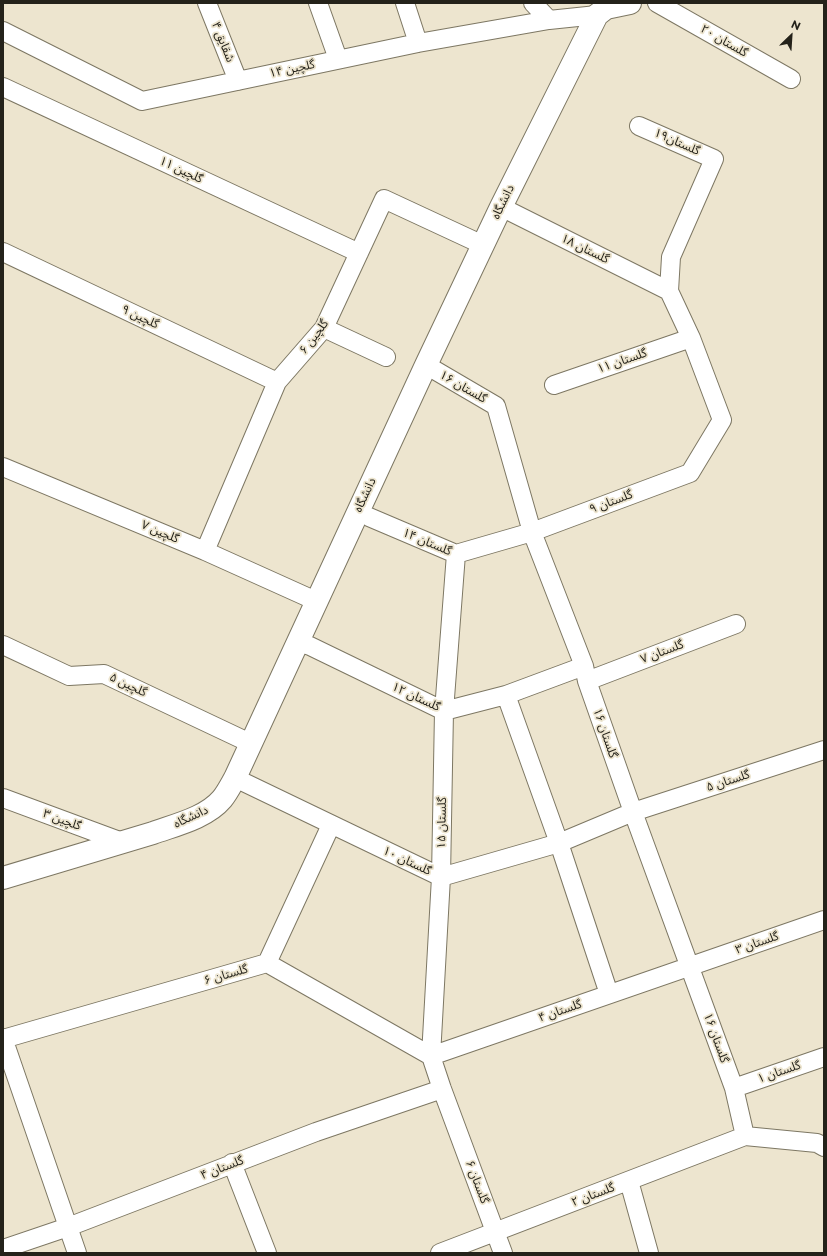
<!DOCTYPE html>
<meta charset="utf-8">
<style>
body{margin:0}
#map{position:relative;width:827px;height:1256px;overflow:hidden;background:#ede5cf;font-family:Montserrat,sans-serif}
canvas{display:block}
.frame{position:absolute;inset:0;border:4px solid #24221a;pointer-events:none}
.north{position:absolute;left:771px;top:16px;width:40px;height:40px;-webkit-text-stroke:3px #ede5cf;paint-order:stroke;rotate:25deg;font-size:11px;font-weight:700;line-height:16px;text-align:center;color:#24221a}
.north::after{content:'';display:block;margin:auto;width:14px;height:18px;background:#24221a;clip-path:polygon(50% 0,100% 100%,50% 72%,0 100%)}
</style>
<div id="map">
<canvas width="827" height="1256"></canvas>
<div class="frame"></div>
<div class="north">N</div>
</div>
<script>
const context = document.querySelector('canvas').getContext('2d');
context.lineJoin = 'round';
function trace(path, color, width, dash) { context.strokeStyle = color; context.lineWidth = width; context.lineCap = dash ? 'butt' : 'round'; context.setLineDash(dash || []); context.stroke(path); }
function drawText(font, color, halo, rows, align = 'center') {
  context.font = font + ' Montserrat,"Noto Sans Arabic",sans-serif'; context.lineWidth = 3.5; context.setLineDash([]); context.textBaseline = 'middle'; context.strokeStyle = halo; context.fillStyle = color; for (const [text, x, y, turn = 0] of rows) {
    context.save(); context.translate(x, y); context.rotate((+turn || 0) * Math.PI / 180); context.textAlign = isNaN(turn) ? turn : align; if (halo) context.strokeText(text, 0, 0); context.fillText(text, 0, 0); context.restore();
  }
}
const minor = new Path2D(`
 M207 3 238 81
 M318 3 338 59
 M405 3 418 43
 M533 3 549 20
 M657 3 791 79
 M3 31 142 101 418 43 549 20 597 15
 M3 87 359 253
 M501 207 669 291
 M3 252 277 382
 M324 328 386 357
 M426 365 496 406 532 532 584 666 587 681 633 812 734 1088 745 1136
 M554 385 691 338
 M3 467 205 551 316 601
 M369 517 456 554 532 532 690 473 722 420 691 338 669 291 671 257 714 159 639 126
 M205 551 277 382 324 328 384 199 483 245
 M456 554 444 711 441 877 431 1056 442 1089 503 1253
 M298 642 310 646 444 711 506 695 584 666
 M3 645 69 676 104 674 250 743
 M587 681 736 624
 M506 695 559 843 609 994
 M235 778 441 877 559 843 633 812 824 750
 M3 798 122 842
 M267 963 331 825
 M3 1038 77 1253
 M3 1039 267 963 431 1056 824 920
 M734 1088 824 1057
 M232 1163 267 1253
 M629 1181 649 1253
 M3 1249 68 1227 316 1132 442 1089
 M440 1253 745 1136 817 1143 824 1147`);
const tertiary = new Path2D(`
 M3 878 153 833C175 825 206 818 222 799 227 793 231 785 235 778L426 365 501 207 597 15 606 8 630 3`);
trace(minor, '#7d7763', 20);
trace(tertiary, '#7d7763', 24);
trace(minor, '#fff', 18);
trace(tertiary, '#fff', 22);
drawText('12px', '#24221a', '#ede5cf', [
 ["گلستان ۲۰",724,41,30],
 ["شقایق ۴",223,42,68],
 ["گلچین ۱۴",292,69,-12],
 ["گلستان۱۹",677,142,24],
 ["گلچین ۱۱",181,170,25],
 ["دانشگاه",503,202,-64],
 ["گلستان ۱۸",585,249,26],
 ["گلچین ۹",140,317,25],
 ["گلچین ۶",314,337,-53],
 ["گلستان ۱۱",622,361,-19],
 ["گلستان ۱۶",463,387,30],
 ["دانشگاه",365,495,-65],
 ["گلستان ۹",611,502,-21],
 ["گلچین ۷",160,532,23],
 ["گلستان ۱۴",427,542,23],
 ["گلستان ۷",662,652,-21],
 ["گلچین ۵",128,685,25],
 ["گلستان ۱۲",416,697,25],
 ["گلستان ۱۶",605,733,71],
 ["گلستان ۵",728,781,-18],
 ["دانشگاه",191,817,-25],
 ["گلچین ۳",62,820,20],
 ["گلستان ۱۵",442,823,-89],
 ["گلستان ۱۰",407,861,25],
 ["گلستان ۳",757,943,-19],
 ["گلستان ۶",226,975,-16],
 ["گلستان ۴",560,1011,-19],
 ["گلستان ۱۶",716,1038,70],
 ["گلستان ۱",779,1072,-19],
 ["گلستان ۴",222,1168,-21],
 ["گلستان ۶",477,1182,69],
 ["گلستان ۲",593,1195,-21]
]);
</script>
